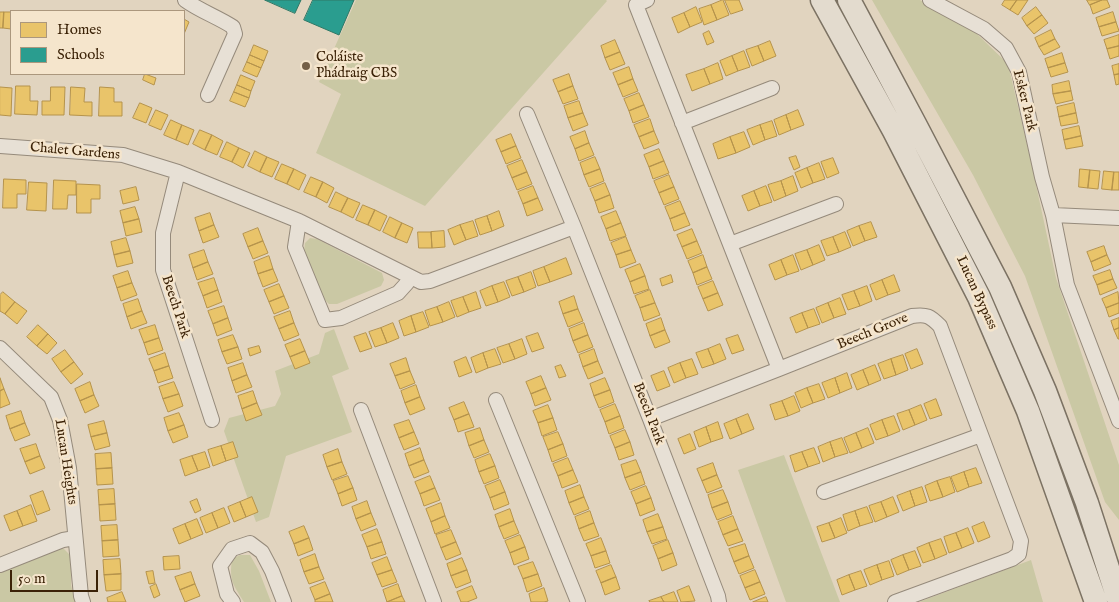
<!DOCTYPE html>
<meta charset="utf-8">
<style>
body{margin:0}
#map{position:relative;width:1119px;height:602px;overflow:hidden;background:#e1d4bf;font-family:"IM FELL English",serif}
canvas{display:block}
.legend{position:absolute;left:10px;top:10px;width:175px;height:65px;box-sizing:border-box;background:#f5e5cc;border:1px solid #ab977d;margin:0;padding:6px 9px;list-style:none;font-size:15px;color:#3b2207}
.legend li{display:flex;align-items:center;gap:10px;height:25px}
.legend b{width:25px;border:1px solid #ab977d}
.scale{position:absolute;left:10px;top:570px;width:88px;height:22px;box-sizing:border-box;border:2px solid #3b2207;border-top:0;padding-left:6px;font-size:15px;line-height:18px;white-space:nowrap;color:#3b2207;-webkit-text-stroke:4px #f5e5cc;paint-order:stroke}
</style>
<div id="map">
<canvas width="1119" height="602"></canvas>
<ul class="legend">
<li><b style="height:14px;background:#e9c46a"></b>Homes</li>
<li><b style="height:14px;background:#2a9d8f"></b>Schools</li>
</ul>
<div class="scale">50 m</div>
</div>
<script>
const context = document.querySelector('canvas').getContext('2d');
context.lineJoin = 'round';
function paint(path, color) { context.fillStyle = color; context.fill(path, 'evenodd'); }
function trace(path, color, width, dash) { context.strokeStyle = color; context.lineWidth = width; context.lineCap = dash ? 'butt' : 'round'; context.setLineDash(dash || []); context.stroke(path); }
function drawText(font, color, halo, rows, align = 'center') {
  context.font = font + ' "IM FELL English",serif'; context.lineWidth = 5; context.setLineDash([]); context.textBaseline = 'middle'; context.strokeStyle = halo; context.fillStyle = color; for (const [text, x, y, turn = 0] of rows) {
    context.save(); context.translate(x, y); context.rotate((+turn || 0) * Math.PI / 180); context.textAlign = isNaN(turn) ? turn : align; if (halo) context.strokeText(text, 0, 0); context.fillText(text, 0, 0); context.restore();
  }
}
paint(new Path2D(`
 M356 0H606L607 1 425 206 316 153 341 94 319 82Z
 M872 0H920L975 32 1008 64 1032 166 1056 278 1119 465V520L1105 502 1025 276 973 175Z
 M310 238 317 239 382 273 384 280 381 286 337 304H329L324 299 304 251 305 243Z
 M334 329 349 369 332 376 352 432 286 456 269 517 256 522 224 431 229 418 275 406 281 394 275 371 319 354 325 333Z
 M784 455 840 602H786L738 470Z
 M55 548 64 549 71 556V585L75 602H0V571Z
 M240 555H250L259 571 271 602H244C233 584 229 581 232 559Z
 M1031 560 1043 602H919Z`), '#cac8a4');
const homes = new Path2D(`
 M723 0 729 15 717 20 711 5Z
 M725 0H739L743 10 731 14Z
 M1005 0H1017L1010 10 1002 5Z
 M1017 0H1028L1018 15 1010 10Z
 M1087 0H1102L1090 5Z
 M1102 0H1107L1110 7 1093 14 1090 5Z
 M711 5 717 20 704 25 699 9Z
 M696 7 702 22 690 27 684 13Z
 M1036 7 1042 15 1027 26 1022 18Z
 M0 12H4L3 28H0Z
 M4 12H11V29L3 28Z
 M1113 12 1116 22 1099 27 1096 18Z
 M684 13 690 27 678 33 672 18Z
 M1042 15 1048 23 1034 34 1027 26Z
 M184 19 189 22 184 34Z
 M1116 22 1119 31 1102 36 1099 27Z
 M1051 30 1055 39 1039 47 1035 38Z
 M709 31 714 42 707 45 703 34Z
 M1119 35V46L1107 49 1104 40Z
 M1055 39 1060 47 1044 55 1039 47Z
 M615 40 620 52 605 58 601 46Z
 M770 41 776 56 764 61 758 46Z
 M254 45 268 51 264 61 250 55Z
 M758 46 764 61 752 66 746 50Z
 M1119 46V56L1110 59 1107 49Z
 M744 51 750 67 738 71 732 56Z
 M620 52 625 64 610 70 605 58Z
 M1062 53 1065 63 1048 68 1045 59Z
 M250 55 264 61 261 68 247 62Z
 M732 56 738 71 726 76 720 61Z
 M247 62 261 68 257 77 243 71Z
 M718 63 723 79 710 84 704 69Z
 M1065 63 1068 72 1051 77 1048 68Z
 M1119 64V74L1114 75 1112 66Z
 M629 67 633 79 618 85 613 73Z
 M704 69 710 84 692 91 686 75Z
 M145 74 156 78 154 85 143 80Z
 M569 74 573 86 558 92 553 80Z
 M1119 74V84L1116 85 1114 75Z
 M241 75 255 81 251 91 237 85Z
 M633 79 638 91 623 97 618 85Z
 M1069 81 1071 91 1053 94 1052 85Z
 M237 85 251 91 249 98 234 92Z
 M16 86H30V101H38L37 115 15 114Z
 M573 86 578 99 563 104 558 92Z
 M0 87 12 88 11 116 0 115Z
 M51 87H65L64 115H42V101H50Z
 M71 87 85 88 84 102H92V116L70 115Z
 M100 87 114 88V102H122V116H99Z
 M1071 91 1073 100 1056 104 1053 94Z
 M234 92 249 98 245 107 230 101Z
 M639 93 644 105 629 111 624 99Z
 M579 101 583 113 568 118 564 106Z
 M140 103 152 108 146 123 133 118Z
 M1074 103 1076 113 1059 117 1057 107Z
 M644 105 649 117 633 123 629 111Z
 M156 110 168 115 161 130 149 125Z
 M798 110 804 125 791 130 786 115Z
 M583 113 588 125 573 131 568 118Z
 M1076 113 1078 123 1061 126 1059 117Z
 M786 115 791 130 779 135 774 120Z
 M650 119 654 131 639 137 634 125Z
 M171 120 182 125 176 140 164 135Z
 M772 121 777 136 765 140 760 125Z
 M182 125 194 130 188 145 176 140Z
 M760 125 765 140 753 145 747 130Z
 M1079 126 1081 136 1064 140 1062 130Z
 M200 130 212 135 205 150 193 144Z
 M585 131 589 143 575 149 570 137Z
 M654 131 659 143 644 149 639 137Z
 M744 132 750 147 736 153 730 137Z
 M511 134 516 146 501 152 496 140Z
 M212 135 223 141 217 155 205 150Z
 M1081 136 1083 146 1066 149 1064 140Z
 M730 137 736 153 718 159 713 144Z
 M227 142 239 148 232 162 220 157Z
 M589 143 594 155 579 161 575 149Z
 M516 146 521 158 506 164 501 152Z
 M239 148 250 153 243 168 232 162Z
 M659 149 664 161 649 167 644 155Z
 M255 151 267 157 260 172 248 166Z
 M796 156 800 167 794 170 789 158Z
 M267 157 279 162 272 177 260 172Z
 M595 157 600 169 584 175 580 163Z
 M833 158 839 173 827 178 821 162Z
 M522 160 527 172 512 178 507 166Z
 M664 161 669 173 653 179 649 167Z
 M819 163 825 179 813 183 807 168Z
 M282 164 294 169 287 184 275 179Z
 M807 168 813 183 801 188 795 173Z
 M294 169 306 175 299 190 287 184Z
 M600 169 604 181 589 187 584 175Z
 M1080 169 1090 170 1088 188 1079 187Z
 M1090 170 1100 171 1098 189 1088 188Z
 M1104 171 1114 172 1112 190 1102 189Z
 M527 172 532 184 517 190 512 178Z
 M1114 172H1119V190H1112Z
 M669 175 674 187 659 193 654 181Z
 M793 176 798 191 786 196 781 181Z
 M311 177 323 182 316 197 304 192Z
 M4 179 26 180V194H17V208H3Z
 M54 180 76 181V195H68L67 209H53Z
 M781 181 786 196 774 201 768 185Z
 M29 182 47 183 46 211 27 210Z
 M323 182 334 188 327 203 316 197Z
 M605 183 610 195 595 201 590 189Z
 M77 184 100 185V199H91V213H77Z
 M533 186 538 198 523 204 518 192Z
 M766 186 772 202 760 206 754 191Z
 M136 187 139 200 123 204 120 191Z
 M674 187 679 199 664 205 659 193Z
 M754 191 760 206 748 211 742 196Z
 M336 192 348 198 341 212 329 207Z
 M610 195 614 208 599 213 595 201Z
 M348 198 360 203 353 218 341 212Z
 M538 198 543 210 527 216 523 204Z
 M680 201 685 213 670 219 665 207Z
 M363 205 375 210 368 225 356 220Z
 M135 207 139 219 123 223 120 211Z
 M375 210 387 216 380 231 368 225Z
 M499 211 504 226 492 231 487 216Z
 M616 211 621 223 606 229 601 217Z
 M210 213 214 225 199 231 195 218Z
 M685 213 690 225 674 231 670 219Z
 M487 216 492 231 480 235 475 220Z
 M390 217 402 223 395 238 383 232Z
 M139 219 142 232 126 236 123 223Z
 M473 221 478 236 466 240 460 225Z
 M871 222 877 237 865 241 859 226Z
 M402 223 413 228 407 243 395 238Z
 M621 223 626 236 610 241 606 229Z
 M214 225 219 237 203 243 199 231Z
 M460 225 466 240 454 245 448 230Z
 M859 226 865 241 853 246 847 231Z
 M258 228 263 241 248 247 243 234Z
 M692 229 697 241 682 247 677 235Z
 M444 231 445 247 432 248 431 232Z
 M418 232H431L432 248H419Z
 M845 232 851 247 839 252 833 237Z
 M626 237 631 250 616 255 611 243Z
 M833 237 839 252 827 256 821 241Z
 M126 238 130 251 114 255 111 242Z
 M263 241 268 253 253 259 248 247Z
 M697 241 702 253 687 259 682 247Z
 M819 245 825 260 813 265 807 250Z
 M1104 246 1107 255 1091 262 1087 252Z
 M204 250 208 262 193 268 189 255Z
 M631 250 636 262 620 268 616 255Z
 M807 250 813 265 801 270 795 254Z
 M130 251 133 263 117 267 114 255Z
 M703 255 707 267 693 273 688 261Z
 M793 255 799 271 787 275 781 260Z
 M1107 255 1111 264 1094 271 1091 262Z
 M269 256 273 269 258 274 254 262Z
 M566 258 572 274 550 282 544 267Z
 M781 260 787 275 775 280 769 265Z
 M208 262 213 274 197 280 193 268Z
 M640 264 645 276 630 282 625 270Z
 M544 267 550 282 538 286 533 271Z
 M707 267 712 279 697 285 693 273Z
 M273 269 278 281 263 287 258 274Z
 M1110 270 1113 279 1097 285 1093 276Z
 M128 271 132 283 117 288 113 276Z
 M531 272 536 287 524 292 518 277Z
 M671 275 673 282 662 286 660 279Z
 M894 275 900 291 888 295 882 280Z
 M645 276 649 289 634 294 630 282Z
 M518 277 524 292 512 296 506 281Z
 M214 278 218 290 203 296 198 283Z
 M1113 279 1117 288 1100 295 1097 285Z
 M882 280 888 295 876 300 870 285Z
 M713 281 718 293 703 299 698 287Z
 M504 282 510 297 498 302 492 286Z
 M132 283 137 295 121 301 117 288Z
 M279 284 284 296 269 302 264 290Z
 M492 286 498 302 486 306 480 291Z
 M867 286 872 301 860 306 854 291Z
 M218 290 222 302 207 308 203 296Z
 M650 290 655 303 640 308 635 296Z
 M854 291 860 306 848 310 842 295Z
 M3 292 15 302 5 314 0 311V295Z
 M476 292 481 308 469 312 463 297Z
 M1118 292 1119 303 1106 308 1102 299Z
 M718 293 723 305 708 311 703 299Z
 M284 296 289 308 274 314 269 302Z
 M574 296 578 309 563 314 559 302Z
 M463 297 469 312 457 317 451 301Z
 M840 298 846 314 834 318 828 303Z
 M138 299 142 311 127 317 123 304Z
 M15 302 27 311 17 324 5 314Z
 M449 302 455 317 443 322 437 307Z
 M655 303 660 315 644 321 640 308Z
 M828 303 834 318 822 323 816 308Z
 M1119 303V313L1109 317 1106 308Z
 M224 306 228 318 213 324 208 311Z
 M437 307 443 322 430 326 425 311Z
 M578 309 583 321 568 327 563 314Z
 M814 309 820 324 808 328 802 313Z
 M142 311 147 323 131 329 127 317Z
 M290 311 294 323 279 329 274 317Z
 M423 312 429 327 416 332 411 316Z
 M802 313 808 328 796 333 790 318Z
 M411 316 416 332 404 336 399 321Z
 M228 318 232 330 217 336 213 324Z
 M661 318 665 330 650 336 646 324Z
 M1119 318V328L1114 330 1111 321Z
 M294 323 299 335 284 341 279 329Z
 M393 323 399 338 387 343 381 328Z
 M584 323 588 335 573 341 569 329Z
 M38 325 48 334 37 346 27 337Z
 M155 325 159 338 144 343 139 330Z
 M381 328 387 343 375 347 369 332Z
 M1119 328V339H1118L1114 330Z
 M665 330 670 342 655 348 650 336Z
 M366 333 372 348 360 352 354 337Z
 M538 333 544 348 532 352 526 337Z
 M48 334 57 343 47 354 37 346Z
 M233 335 238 347 222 352 218 340Z
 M588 335 593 347 578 353 573 341Z
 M738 335 744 350 732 354 726 339Z
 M159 338 163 350 148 355 144 343Z
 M300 339 305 351 290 357 285 345Z
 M522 339 527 354 515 359 509 344Z
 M509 344 515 359 503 363 497 348Z
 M720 344 726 359 714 364 708 349Z
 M259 346 261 352 250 356 248 349Z
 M238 347 242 359 227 364 222 352Z
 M495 349 501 364 488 368 483 353Z
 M594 349 598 361 583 367 579 355Z
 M708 349 714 364 702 368 696 353Z
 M917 349 923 364 911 369 905 354Z
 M65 350 74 362 61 372 52 359Z
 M305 351 310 363 295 369 290 357Z
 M165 353 169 366 154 371 149 359Z
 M483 353 488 368 476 373 471 358Z
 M903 355 908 370 896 375 891 359Z
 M466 357 472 372 459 377 454 362Z
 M406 358 410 371 395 376 390 364Z
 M692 359 698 374 686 378 680 363Z
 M891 359 896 375 884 379 878 364Z
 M598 361 603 373 588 379 583 367Z
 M74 362 83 374 71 384 61 372Z
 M243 363 247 375 232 381 228 368Z
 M680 363 686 378 674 383 668 368Z
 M561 365 566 376 559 378 555 367Z
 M875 365 881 380 869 385 863 370Z
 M169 366 173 378 158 383 154 371Z
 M863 370 869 385 857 390 851 375Z
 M410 371 415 383 400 389 395 376Z
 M664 371 670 386 657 391 651 376Z
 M847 373 852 388 840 393 835 378Z
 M247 375 252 387 236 393 232 381Z
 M541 376 546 388 531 394 526 382Z
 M0 378 4 389 0 391Z
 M605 378 610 390 594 396 590 384Z
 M835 378 840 393 828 398 822 383Z
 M90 382 94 395 80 401 75 389Z
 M174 382 179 394 163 399 159 387Z
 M819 384 825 399 813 403 807 388Z
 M416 385 420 397 405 403 401 391Z
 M546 388 551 400 535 406 531 394Z
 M807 388 813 403 801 408 795 393Z
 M4 389 10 404 0 408V391Z
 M610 390 614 402 599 408 594 396Z
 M253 391 257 403 242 409 238 396Z
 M179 394 183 406 168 412 163 399Z
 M94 395 99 406 85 413 80 401Z
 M794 396 800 411 788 416 782 401Z
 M420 397 425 409 410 415 405 403Z
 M936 399 942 415 930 419 924 404Z
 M782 401 788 416 775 420 770 405Z
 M464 402 469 414 454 420 449 408Z
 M257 403 262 415 246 421 242 409Z
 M615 404 620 416 605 422 600 410Z
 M548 405 553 418 538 423 533 411Z
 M921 405 927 420 915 425 909 410Z
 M909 410 915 425 903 430 897 414Z
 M21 411 25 423 10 429 6 416Z
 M179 413 184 425 168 431 164 418Z
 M469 414 474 427 458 432 454 420Z
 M748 414 754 429 742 434 736 419Z
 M620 416 624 428 609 434 605 422Z
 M894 416 900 431 888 436 882 420Z
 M553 418 557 430 542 436 538 423Z
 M736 419 742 434 730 439 724 424Z
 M409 420 414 432 399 438 394 425Z
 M882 420 888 436 876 440 870 425Z
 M104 421 107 433 91 437 88 425Z
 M718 422 723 438 711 442 706 427Z
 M25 423 30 435 15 441 10 429Z
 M184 425 188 437 173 443 168 431Z
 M706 427 711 442 699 447 694 432Z
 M480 428 484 440 469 446 465 433Z
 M868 428 874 443 862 448 856 433Z
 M625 430 630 442 615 448 610 436Z
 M414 432 419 444 404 450 399 438Z
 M558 432 563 444 548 450 543 437Z
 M107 433 110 446 95 450 91 437Z
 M856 433 862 448 850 453 844 438Z
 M690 434 696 449 684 454 678 439Z
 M842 438 848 453 835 457 830 442Z
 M484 440 489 452 474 458 469 446Z
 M233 442 238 457 226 461 221 446Z
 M630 442 634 455 619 460 615 448Z
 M830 442 835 457 823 462 818 447Z
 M36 444 40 456 25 462 20 449Z
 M563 444 567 456 552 462 548 450Z
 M221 446 226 461 213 466 208 450Z
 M420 448 424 460 409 466 405 454Z
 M814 448 820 463 808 467 802 452Z
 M338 449 342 462 327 467 323 455Z
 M205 452 210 467 198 471 192 456Z
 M802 452 808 467 795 472 790 456Z
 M111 453 112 468 96 469 95 454Z
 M490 454 495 466 479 472 475 460Z
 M40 456 45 468 30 474 25 462Z
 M192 456 198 471 185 476 180 460Z
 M568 458 573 470 558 476 553 464Z
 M424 460 429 472 414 478 409 466Z
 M636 460 641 472 625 478 621 465Z
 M342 462 347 474 332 480 327 467Z
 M713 463 717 475 702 481 697 469Z
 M495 466 499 478 484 484 479 472Z
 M112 468 113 484 97 485 96 469Z
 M976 468 982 483 969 487 964 472Z
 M573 470 578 482 562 488 558 476Z
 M641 472 645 484 630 490 625 478Z
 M964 472 969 487 957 492 951 477Z
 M717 475 722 487 707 493 702 481Z
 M348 476 353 488 338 494 333 481Z
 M430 476 435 488 420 494 415 482Z
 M950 477 955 492 943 497 937 481Z
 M500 480 505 492 490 498 485 486Z
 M937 481 943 497 930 501 925 486Z
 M580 485 584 497 569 503 565 491Z
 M646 486 651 498 636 504 631 492Z
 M922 487 927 502 915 506 910 491Z
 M353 488 357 500 342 506 338 494Z
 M435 488 440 500 424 506 420 494Z
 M114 489 115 504 99 505 98 490Z
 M723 490 728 502 712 508 708 495Z
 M43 491 50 510 37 515 30 496Z
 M910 491 915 506 903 511 897 496Z
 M505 492 509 504 494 510 490 498Z
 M252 497 258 512 246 517 240 502Z
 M584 497 589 509 574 515 569 503Z
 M893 497 899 512 887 517 881 502Z
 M651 498 655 510 640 516 636 504Z
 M197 499 201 510 195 513 190 502Z
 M367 501 371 513 356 519 352 507Z
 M240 502 246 517 234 522 228 507Z
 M728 502 732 514 717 520 712 508Z
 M881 502 887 517 875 522 869 506Z
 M441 503 445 516 431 522 426 509Z
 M115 504 116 520 100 521 99 505Z
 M31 505 37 521 23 526 17 511Z
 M867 507 873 522 860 526 855 511Z
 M224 508 230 523 218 528 212 513Z
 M510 509 514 521 499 527 495 515Z
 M17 511 23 526 10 531 4 516Z
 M590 511 594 523 579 529 575 517Z
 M855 511 860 526 848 531 843 515Z
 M212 513 218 528 206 533 200 518Z
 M371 513 376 525 361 531 356 519Z
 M658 514 663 527 647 532 643 520Z
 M445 516 450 528 435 534 431 522Z
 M733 516 738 529 723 535 718 522Z
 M841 518 847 533 835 538 829 523Z
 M197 519 203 534 191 539 185 524Z
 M514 521 519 533 504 539 499 527Z
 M984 522 990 537 978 542 972 527Z
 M594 523 599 536 584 541 579 529Z
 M829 523 835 538 822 542 817 527Z
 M185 524 191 539 179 544 173 529Z
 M117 525 118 540 102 541 101 526Z
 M304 526 309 538 294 544 289 532Z
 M663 527 667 539 652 544 647 532Z
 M968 528 974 543 962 548 956 533Z
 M377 529 382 542 367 547 362 535Z
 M738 529 743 541 728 546 723 535Z
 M451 530 456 542 441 548 436 535Z
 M956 533 962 548 949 553 944 537Z
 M520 535 525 547 510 553 505 541Z
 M309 538 313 550 298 556 294 544Z
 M601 538 606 551 591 556 586 544Z
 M941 539 947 554 935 559 929 543Z
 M118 540 119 556 103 557 102 541Z
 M668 540 673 553 658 559 653 546Z
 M382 542 386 554 371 559 367 547Z
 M456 542 461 554 446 560 441 548Z
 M929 543 935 559 923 563 917 548Z
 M745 544 749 556 734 562 729 549Z
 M525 547 529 559 514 565 510 553Z
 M606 551 610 563 595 568 591 556Z
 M915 551 921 566 909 570 903 555Z
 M673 553 677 565 662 571 658 559Z
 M315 554 319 567 304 572 300 560Z
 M903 555 909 570 897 575 891 560Z
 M179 556 180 569 164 570 163 557Z
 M749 556 754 568 739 574 734 562Z
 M387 557 392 570 377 575 372 563Z
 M462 558 467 570 451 576 447 564Z
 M120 559 121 574 104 575 103 560Z
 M889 561 894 576 882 580 877 565Z
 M533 562 538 574 523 579 518 567Z
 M611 565 616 577 601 583 596 571Z
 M877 565 882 580 870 585 864 570Z
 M319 567 324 579 309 584 304 572Z
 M392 570 397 582 382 587 377 575Z
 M467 570 471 582 456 588 451 576Z
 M755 570 760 582 745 588 740 576Z
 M153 571 155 583 149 584 146 572Z
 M861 571 867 586 855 590 849 575Z
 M191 572 195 584 180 590 175 577Z
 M121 574V590L106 591 104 575Z
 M538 574 542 586 527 592 523 579Z
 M849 575 855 590 842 595 837 580Z
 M616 577 620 589 605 595 601 583Z
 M325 582 330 594 315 600 310 588Z
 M760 582 765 594 750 600 745 588Z
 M156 584 160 595 154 598 150 587Z
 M195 584 200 596 185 602 180 590Z
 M398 584 402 596 387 602 383 590Z
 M472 586 477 598 467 602H461L457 592Z
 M689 586 695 601 681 602 677 591Z
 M544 588 548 601 544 602H531L529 594Z
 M122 592 126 602H108L107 598Z
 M674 592 678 602H664L661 597Z
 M330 594 333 602H315V600Z
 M402 596 405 602H387Z
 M661 597 664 602H650L649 601Z
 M766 597 768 602H753Z`);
paint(homes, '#e9c46a');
trace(homes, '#b5934c', 1);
const schools = new Path2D(`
 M265 0H301L295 13Z
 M313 0H354L339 35 304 20Z`);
paint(schools, '#2a9d8f');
trace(schools, '#2f7866', 1);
const minor = new Path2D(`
 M185 0C200 11 218 17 233 27L235 34 208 95
 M647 0 636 5 779 369
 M930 0 984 29 1006 48 1019 72 1042 177 1053 215 1067 285 1119 421
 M527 114 574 227 650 419 718 596 719 602
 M682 123 772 88
 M0 146 123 155 178 172
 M1053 215 1119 218
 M299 221 295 247 325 320 341 318 398 293 407 283 409 277
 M730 244 836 204
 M0 348 51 397 60 420 69 468 81 596 83 602
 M496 400 578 602
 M361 410 434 602
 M650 419 779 369 912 316C927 314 930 316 940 326L1021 541 1019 554 1012 559 895 602
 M212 420 163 270V233L178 172 299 221 421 282 430 281 574 227
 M824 492 981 435
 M0 565 63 540 75 538
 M233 602 227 594 220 566 232 549 250 543 262 552 272 571 284 602`);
const trunk = new Path2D(`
 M822 0 894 131 979 297 1028 411 1096 602
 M849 0 915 124 1000 287 1045 391 1087 503 1119 602`);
trace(minor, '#958a7b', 16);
trace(trunk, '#7c7263', 25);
trace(minor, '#e7e0d5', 14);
trace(trunk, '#e3dbce', 22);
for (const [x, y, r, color] of [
 [306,66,5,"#756047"]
]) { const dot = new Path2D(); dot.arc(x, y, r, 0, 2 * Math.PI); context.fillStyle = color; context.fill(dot); trace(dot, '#f5e5cc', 2); }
drawText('14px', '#3b2207', '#f5e5cc', [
 ["Coláiste",316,58],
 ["Phádraig CBS",316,74]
], 'left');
drawText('14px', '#3b2207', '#f5e5cc', [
 ["Esker Park",1024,101,76],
 ["Chalet Gardens",75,152,5],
 ["Lucan Bypass",976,293,65],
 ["Beech Park",175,307,72],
 ["Beech Grove",873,332,-22],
 ["Beech Park",648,414,69],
 ["Lucan Heights",65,462,81]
]);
</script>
